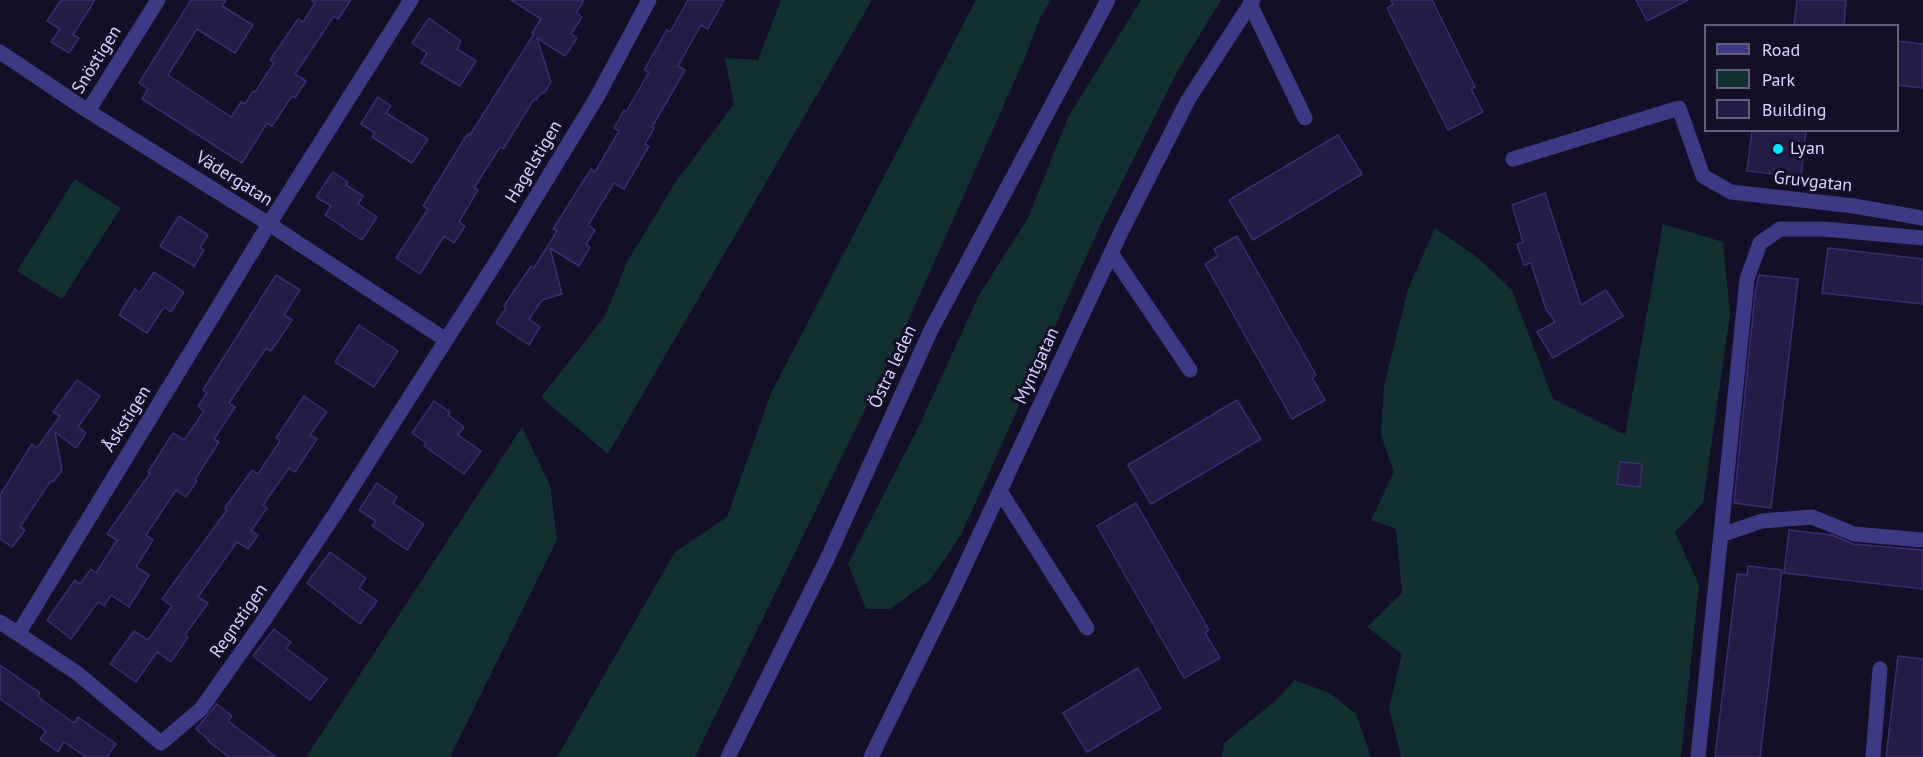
<!DOCTYPE html>
<meta charset="utf-8">
<style>
body{margin:0}
#map{position:relative;width:1923px;height:757px;overflow:hidden;background:#130f26;font-family:"PT Sans",sans-serif}
canvas{display:block}
.legend{position:absolute;left:1704px;top:24px;width:195px;height:108px;box-sizing:border-box;background:#130f26;border:2px solid #625e7d;margin:0;padding:8px 10px;list-style:none;font-size:18px;color:#d9d4ff}
.legend li{display:flex;align-items:center;gap:12px;height:30px}
.legend b{width:30px;border:2px solid #625e7d}
</style>
<div id="map">
<canvas width="1923" height="757"></canvas>
<ul class="legend">
<li><b style="height:8px;background:#3d3a85"></b>Road</li>
<li><b style="height:16px;background:#12302f"></b>Park</li>
<li><b style="height:16px;background:#241b47"></b>Building</li>
</ul>
</div>
<script>
const context = document.querySelector('canvas').getContext('2d');
context.lineJoin = 'round';
function paint(path, color) { context.fillStyle = color; context.fill(path, 'evenodd'); }
function trace(path, color, width, dash) { context.strokeStyle = color; context.lineWidth = width; context.lineCap = dash ? 'butt' : 'round'; context.setLineDash(dash || []); context.stroke(path); }
function drawText(font, color, halo, rows, align = 'center') {
  context.font = font + ' "PT Sans",sans-serif'; context.lineWidth = 6; context.setLineDash([]); context.textBaseline = 'middle'; context.strokeStyle = halo; context.fillStyle = color; for (const [text, x, y, turn = 0] of rows) {
    context.save(); context.translate(x, y); context.rotate((+turn || 0) * Math.PI / 180); context.textAlign = isNaN(turn) ? turn : align; if (halo) context.strokeText(text, 0, 0); context.fillText(text, 0, 0); context.restore();
  }
}
paint(new Path2D(`
 M781 0H872L608 454 541 397 605 316 627 262 675 183 734 104 725 58 758 60Z
 M976 0H1051L1040 18 1026 55 906 326 695 757H557L675 552 727 517 771 393Z
 M1141 0H1221L1177 72 1101 224 961 535 930 580 890 609H866L848 564 920 424 979 295 1028 218 1068 117Z
 M75 179 121 208 62 299 17 271Z
 M1663 224 1723 242 1730 314 1703 503 1675 532 1699 585 1681 757H1401L1389 708 1402 654 1367 627 1402 593 1396 529 1371 520 1394 472 1381 435 1384 385 1408 289 1435 228 1478 258 1512 290 1553 399 1625 435Z
 M522 427 550 485 557 540 450 757H306Z
 M1295 680 1331 694 1356 714 1371 757H1222L1224 743 1276 700Z`), '#12302f');
const building = new Path2D(`
 M61 0H95L73 35 79 38 69 53 51 42 60 29 47 21Z
 M191 0H226L222 6 253 25 235 53 197 29 168 75 231 117 241 102 245 104 253 91 255 92 274 63 270 60 298 19 303 22 315 3 311 0H351L338 19 334 16 295 74 306 81 295 98 292 96 272 126 267 123 242 163 142 99 148 89 139 83Z
 M511 0H584L576 13 582 17 571 34 577 38 565 56 537 38 551 82 545 92 541 93 536 100 534 99 503 149 500 147 474 188 478 190 459 222 465 226 454 243 444 236 420 274 396 258 428 209 423 206 463 141 468 134 470 135 534 34 532 33 541 19Z
 M688 0H724L708 29 701 25 678 66 685 70 652 127 654 128 645 144 649 146 624 189 614 183 588 225 595 230 586 244 590 247 579 266 550 248 562 294 542 300 529 319 540 327 529 345 496 323 506 308 504 306 531 266 534 268 557 231 553 229 591 169 595 172 619 131 614 128 624 110 626 112 649 72 644 70 667 30 670 32Z
 M1391 0H1432L1475 87 1471 89 1483 112 1448 130 1387 8 1393 5Z
 M1636 0H1688L1647 21Z
 M1797 0H1846L1844 26H1794Z
 M429 18 461 41 457 49 476 61 460 86 421 63 427 53 412 43Z
 M1898 41 1923 44V88L1898 85Z
 M378 97 391 106 386 113 428 139 412 163 372 137 375 133 361 124Z
 M1752 130H1806L1801 177 1747 171Z
 M1338 135 1362 174 1253 240 1229 200Z
 M333 172 348 182 346 185 363 196 358 204 377 217 362 240 325 215 331 206 316 197Z
 M1545 193 1581 305 1606 290 1623 316 1553 358 1537 332 1555 322 1546 309 1531 263 1524 265 1517 244 1523 242 1512 205Z
 M179 216 208 235 200 248 204 250 194 266 160 246Z
 M1237 236 1316 375 1312 378 1325 400 1292 419 1205 264 1218 256 1214 249Z
 M1828 248 1923 259V304L1822 293Z
 M154 272 184 292 171 312 164 307 147 333 119 315 135 289 140 293Z
 M276 275 300 290 284 315 292 320 271 351 266 348 229 403 235 407 214 439 219 442 199 473 195 480 197 481 186 497 176 490 146 535 153 540 136 567 149 575 129 607 111 595 104 606 98 602 71 639 47 620 75 580 80 584 91 569 96 573 117 540 107 534 150 473 148 472 173 433 184 440 204 411 198 406 207 393 203 390Z
 M1759 275 1798 279 1771 508 1734 503 1755 294Z
 M359 325 398 351 374 387 335 362Z
 M77 380 100 396 78 427 86 433 76 448 55 432 62 470 54 481 50 482 20 527 25 530 12 547 0 539V495L32 444 37 448 60 416 53 412Z
 M304 396 327 412 310 435 317 439 295 472 289 468 263 505 267 508 251 531 258 535 248 549 237 542 198 597 208 603 185 635 188 637 171 662 157 652 136 682 110 664 134 631 148 640 172 606 162 599 227 510 225 508 252 470 258 474 280 441 276 438Z
 M1237 400 1261 439 1151 504 1128 465Z
 M434 401 450 412 448 415 464 427 458 435 481 451 464 474 424 446 426 443 412 433Z
 M1620 462 1642 464 1640 487 1617 484Z
 M377 483 397 497 393 503 424 524 407 550 372 526 376 521 359 510Z
 M1136 503 1209 630 1205 633 1220 658 1184 678 1097 526Z
 M1789 530 1832 535 1853 544 1923 550V589L1784 573Z
 M330 552 366 578 359 588 377 601 360 624 307 583Z
 M1748 566 1782 570 1760 757H1715L1737 574 1747 575Z
 M274 629 291 642 286 648 327 679 310 700 253 656Z
 M1898 656 1923 659V757H1886Z
 M0 665 40 693 38 696 42 700 74 723 78 717 116 744 107 757H86L64 742 58 752 40 739 46 731 0 699Z
 M1138 668 1161 708 1087 752 1063 713Z
 M217 704 232 716 228 721 276 757H229L208 741 209 740 196 729Z`);
paint(building, '#241b47');
trace(building, '#3b2d73', 1.5);
trace(new Path2D(`
 M1250 4 1305 118
 M0 52 88 111 269 224 446 340
 M88 111 158 0
 M1513 159 1679 108 1703 176 1731 192 1854 206 1923 218
 M1111 253 1190 370
 M1000 491 1087 628
 M1721 535 1762 521 1812 517 1854 534 1923 540
 M0 622 77 673 161 743 201 709 264 620 335 514 503 251 597 97 649 0
 M18 634 269 224 411 0
 M728 757 828 557 931 330 1108 0
 M871 757 955 587 1121 232 1188 100 1253 0
 M1698 757 1747 279 1760 243 1780 229H1823L1923 238
 M1873 757 1880 669`), '#3d3a85', 15);
for (const [x, y, r, color] of [
 [1778,149,6,"#00e5ff"]
]) { const dot = new Path2D(); dot.arc(x, y, r, 0, 2 * Math.PI); context.fillStyle = color; context.fill(dot); trace(dot, '#130f26', 2); }
drawText('18px', '#d9d4ff', '#130f26', [
 ["Snöstigen",97,60,-58],
 ["Hagelstigen",534,162,-59],
 ["Vädergatan",234,179,32],
 ["Gruvgatan",1813,182,6],
 ["Myntgatan",1037,366,-65],
 ["Östra leden",893,367,-65],
 ["Åskstigen",127,419,-58],
 ["Regnstigen",239,621,-55]
]);
drawText('18px', '#d9d4ff', '#130f26', [
 ["Lyan",1790,149]
], 'left');
</script>
